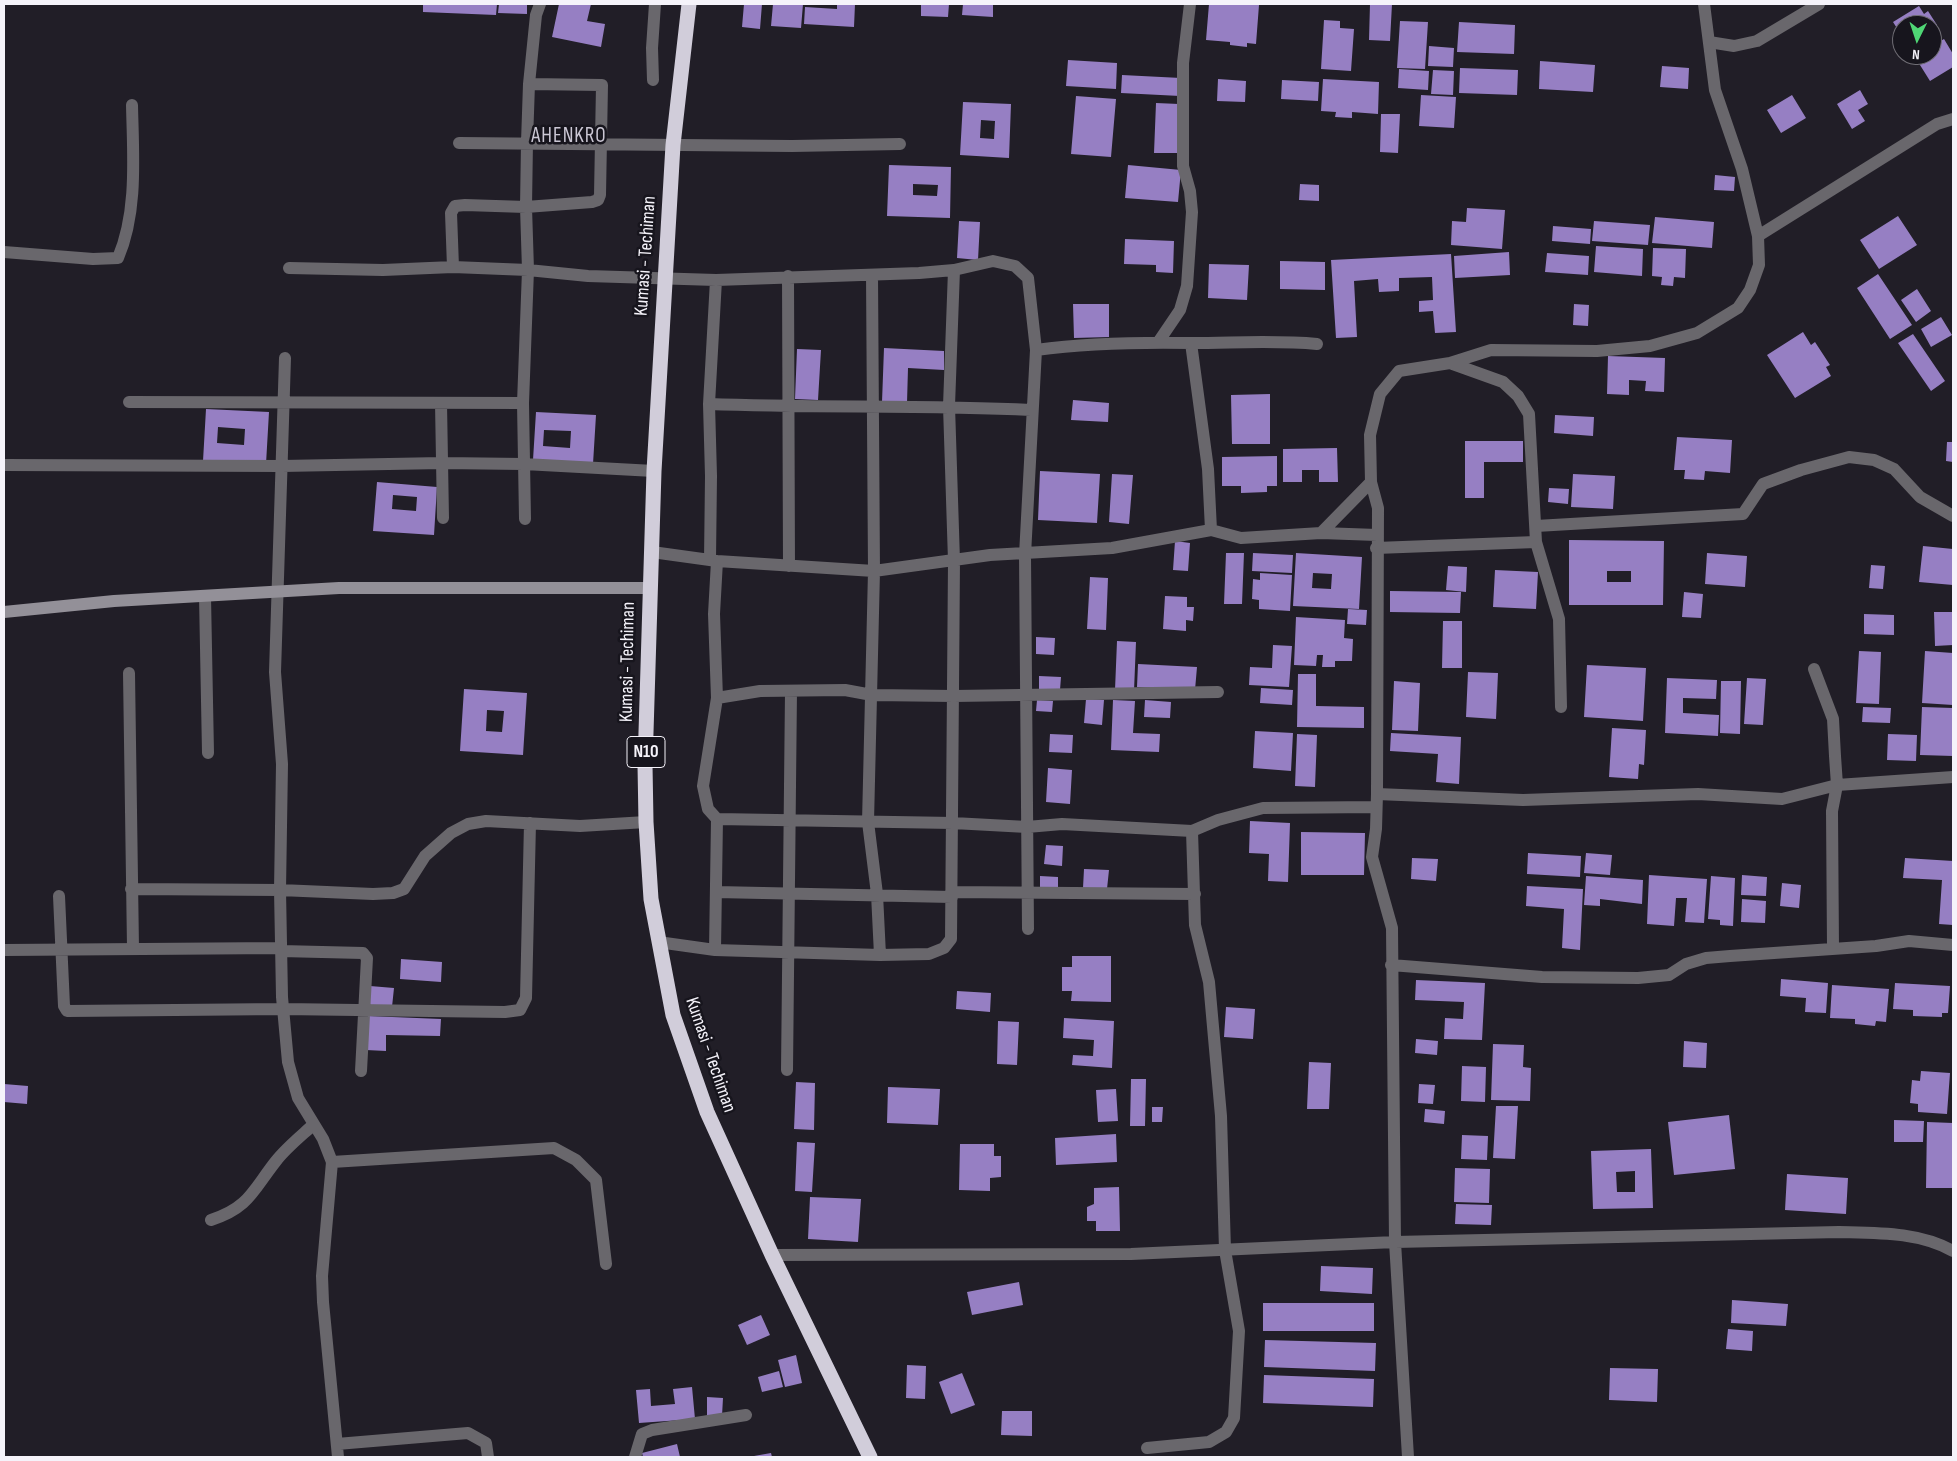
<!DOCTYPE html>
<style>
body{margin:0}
#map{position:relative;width:1957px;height:1461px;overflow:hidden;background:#211e27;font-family:"Sofia Sans Condensed",sans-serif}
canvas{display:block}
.frame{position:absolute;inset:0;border:5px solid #f5f3fa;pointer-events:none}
.north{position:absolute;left:1892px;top:15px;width:50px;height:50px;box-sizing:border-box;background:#17151d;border:1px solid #706e75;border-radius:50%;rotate:184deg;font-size:14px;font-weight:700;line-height:20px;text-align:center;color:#f5f3fa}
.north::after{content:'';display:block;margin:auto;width:18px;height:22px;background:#4fd675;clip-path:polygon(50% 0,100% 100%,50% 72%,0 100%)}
</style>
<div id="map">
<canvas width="1957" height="1461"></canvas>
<div class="frame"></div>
<div class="north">N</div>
</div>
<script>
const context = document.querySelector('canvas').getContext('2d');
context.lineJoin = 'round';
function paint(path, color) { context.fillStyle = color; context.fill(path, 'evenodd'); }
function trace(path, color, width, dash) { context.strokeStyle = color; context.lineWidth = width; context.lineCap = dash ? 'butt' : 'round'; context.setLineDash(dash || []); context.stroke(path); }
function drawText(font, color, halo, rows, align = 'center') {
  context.font = font + ' "Sofia Sans Condensed",sans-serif'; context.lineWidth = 5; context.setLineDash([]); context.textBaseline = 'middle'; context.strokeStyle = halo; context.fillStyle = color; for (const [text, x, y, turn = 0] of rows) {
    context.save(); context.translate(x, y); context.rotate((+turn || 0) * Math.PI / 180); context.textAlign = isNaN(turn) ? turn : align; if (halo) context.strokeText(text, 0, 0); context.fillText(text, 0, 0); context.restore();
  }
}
paint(new Path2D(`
 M423 4H497L496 15 423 12Z
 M499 4H527V14L498 13Z
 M559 4H591L587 21 605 24 601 47 552 37Z
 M744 4H762L760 29 742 27Z
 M773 4H803L801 28 771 26Z
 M837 4H855L854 27 804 24 805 7 837 9Z
 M921 4H949L948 17 921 16Z
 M963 4H993V17L962 15Z
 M1209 4 1259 5 1256 44 1247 43V47L1230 45V42L1206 40Z
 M1370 4H1392L1390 41 1369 40Z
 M1919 6 1924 14 1928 11 1937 25 1933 28 1939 38 1932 42V25H1902V36L1893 22Z
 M1324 20 1340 21V28L1354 29 1351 71 1321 69Z
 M1400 21 1428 22 1425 69 1397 68Z
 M1459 22 1515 25 1514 54 1457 52Z
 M1944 39 1953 54V67L1930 81 1915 57 1932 55V46Z
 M1429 46 1454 48 1453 67 1428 66Z
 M1068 60 1117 63 1116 89 1066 86Z
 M1540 61 1595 65 1593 92 1539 89Z
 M1662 66 1689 68 1688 89 1660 87Z
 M1460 68 1518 70 1517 95 1459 93Z
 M1399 69 1429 71 1428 90 1398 88Z
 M1433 70 1454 71 1453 95 1431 94Z
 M1122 75 1181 78 1180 96 1121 93Z
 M1218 79 1246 81 1245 102 1217 101Z
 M1323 79 1379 82 1378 114 1352 112V118L1335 117 1336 112 1321 111Z
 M1282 80 1319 82 1318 101 1281 99Z
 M1860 90 1868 104 1858 110 1865 121 1852 129 1837 104Z
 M1421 95 1456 97 1454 128 1419 126Z
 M1792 95 1806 118 1781 133 1767 110Z
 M1076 96 1116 99 1111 157 1071 154Z
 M963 102 1011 104 1009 158 960 155ZM981 120 995 121 994 139 980 138Z
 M1156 103 1179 104 1177 153H1154Z
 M1381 114H1400L1398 153 1380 152Z
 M889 165 951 167 950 218 887 216ZM913 184 938 185 937 196 913 195Z
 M1128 165 1181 170 1178 202 1125 198Z
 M1715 175 1735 177 1734 191 1714 190Z
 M1300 184 1319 185V201L1299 200Z
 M1467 208 1505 210 1502 249 1451 245 1452 221 1466 222Z
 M1898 216 1917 245 1879 269 1860 240Z
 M1655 217 1714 222 1712 248 1652 243Z
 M959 221 980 222 978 260 957 258Z
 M1594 221 1650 225 1648 245 1592 241Z
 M1553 226 1591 229 1590 244 1552 241Z
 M1125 239 1174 241 1173 273 1156 272V265L1124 264Z
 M1596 246 1643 249 1642 276 1594 272Z
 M1653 248 1686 249 1685 278 1674 277 1673 286 1661 285 1662 277 1652 276Z
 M1509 252 1510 275 1455 278 1454 256Z
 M1547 253 1589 256 1588 275 1545 272Z
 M1451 254 1456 332 1435 333 1433 311 1419 312V301L1433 300 1432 277 1399 278V291L1379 292 1378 279 1354 281 1357 337 1336 338 1331 260Z
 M1280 261 1325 262V290L1280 289Z
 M1209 264 1249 265 1247 300 1208 298Z
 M1878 274 1912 325 1890 339 1857 288Z
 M1917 289 1931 311 1916 322 1901 300Z
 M1073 304H1109V337L1074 338Z
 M1574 304 1589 305 1588 326 1573 325Z
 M1941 317 1952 335 1931 347 1921 329Z
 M1803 332 1811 345 1815 342 1830 365 1826 367 1831 376 1795 398 1767 355Z
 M1913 334 1945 381 1931 391 1898 343Z
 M884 348 944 351V370L908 368 907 403 882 402Z
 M797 349 821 350 818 400 795 399Z
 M1608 356 1665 358 1664 392 1645 391 1646 381 1629 380V395L1607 394Z
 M1270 394V444H1232L1231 395Z
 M1073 400 1109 403 1108 422 1071 420Z
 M206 409 269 412 266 464 203 461ZM218 427 245 429 244 445 217 443Z
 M536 412 596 415 593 464 533 460ZM544 430 571 431 570 448 543 446Z
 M1555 415 1594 417 1593 436 1554 433Z
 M1677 437 1732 440 1730 473 1705 471 1704 480 1684 479 1685 470H1674Z
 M1465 441H1523V462H1484V498H1465Z
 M1947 442H1953V462L1946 461Z
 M1337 448 1338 482H1319V470H1302V482H1283V449Z
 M1277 456V486H1267V492L1241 493V486H1222V457Z
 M1040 471 1100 474 1097 523 1038 520Z
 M1112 474 1133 475 1129 524 1109 522Z
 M1573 474 1615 476 1613 509 1571 507Z
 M377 482 437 487 434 535 373 531ZM393 495 417 497 416 511 392 509Z
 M1549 488 1569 489 1568 504 1548 502Z
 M1569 540 1664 541 1663 605H1569ZM1607 571H1631V582H1607Z
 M1175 541 1190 543 1188 571 1173 570Z
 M1923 546 1953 549V585L1919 582Z
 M1226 553H1244L1242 604H1224Z
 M1253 553 1293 555 1292 573 1252 571Z
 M1296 553 1362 557 1359 609 1293 606ZM1313 573 1332 574 1331 589 1312 588Z
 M1707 553 1747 556 1745 587 1705 584Z
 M1871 565 1885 566 1883 589 1869 588Z
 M1448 566 1467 567 1466 592 1446 590Z
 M1495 570 1538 572 1536 609 1493 607Z
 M1260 573 1292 575 1290 611 1259 609V600L1252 599 1253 579 1260 580Z
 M1090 577 1108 578 1106 630 1087 629Z
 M1390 591 1461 592 1460 613 1390 612Z
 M1684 592 1703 594 1701 618 1682 617Z
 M1165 596 1187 597V607H1194L1193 621 1186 620V631L1163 629Z
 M1348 609 1367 610 1366 625 1347 624Z
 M1934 612H1953V645L1935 646Z
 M1864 614 1894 615V635L1864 634Z
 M1296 617 1345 620 1344 638 1353 639 1352 661H1335V667H1322L1323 655H1317L1316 666 1294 665Z
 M1443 621H1462V668H1442Z
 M1036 637 1055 638 1054 655 1036 654Z
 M1117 641 1136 642 1134 691 1115 690Z
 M1273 645 1292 646 1289 687 1249 685 1250 667 1272 668Z
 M1859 651 1881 652 1879 704 1856 703Z
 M1925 651 1953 653V705L1922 703Z
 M1138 664 1197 667 1195 690 1137 687Z
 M1587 665 1646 668 1643 721 1584 717Z
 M1468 672 1498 673 1496 719 1466 717Z
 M1298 674H1316V706L1364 707V728L1297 727Z
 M1039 676 1061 677 1060 690 1039 689Z
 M1667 678 1717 680 1716 699 1683 698V713L1719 715 1718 736 1665 733Z
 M1747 678 1766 679 1763 725 1744 724Z
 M1394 681 1420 683 1418 731 1392 730Z
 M1721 681H1741L1740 734 1720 733Z
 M1261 688 1293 690 1292 705 1260 703Z
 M464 689 527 693 523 755 460 751ZM487 710 504 711 502 732 486 731Z
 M1086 699 1104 700 1102 725 1084 723Z
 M1037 700 1053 701 1052 712 1036 711Z
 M1113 700 1135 701 1133 733 1160 734 1159 752 1111 750Z
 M1145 700 1171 702 1170 718 1144 717Z
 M1863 707 1891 708 1890 723 1862 722Z
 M1922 707 1953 708V756L1920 755Z
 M1612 728 1646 730 1644 765 1639 764 1638 779 1609 777Z
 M1255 731 1293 733 1291 771 1253 768Z
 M1391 733 1461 737 1459 784 1436 782 1438 754 1390 751Z
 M1050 734 1073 735 1072 753 1049 752Z
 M1297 734 1317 735 1315 787 1295 786Z
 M1888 734 1917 735 1916 761 1887 760Z
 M1048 768 1072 770 1070 804 1046 802Z
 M1250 821 1290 823 1288 882 1268 881 1269 854 1249 853Z
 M1301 832 1365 833 1364 875H1301Z
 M1046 845 1063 846 1062 866 1044 864Z
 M1528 853 1581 856 1580 877 1527 874Z
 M1586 853 1612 855 1610 875 1584 873Z
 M1412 858 1438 859 1436 881 1411 879Z
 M1905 858 1953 861V925L1939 924 1942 880 1903 878Z
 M1084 869 1109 870 1107 889 1083 888Z
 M1649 875 1707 879 1704 923 1685 922 1687 898H1676L1674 926 1647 924Z
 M1742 875 1767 877 1766 896 1741 895Z
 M1040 876 1058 877V888L1040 887Z
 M1586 876 1643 880 1642 904 1600 899V906L1584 905Z
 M1711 876 1735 878 1733 926 1720 925V920L1708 919Z
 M1782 883 1801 885 1799 908 1780 906Z
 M1527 886 1583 889 1580 950 1562 948 1564 909 1526 906Z
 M1742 899 1766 901 1765 923 1741 922Z
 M1072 956H1111V1002L1071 1001 1072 991H1062V967H1072Z
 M401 959 442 962 441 982 400 979Z
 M1781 979 1828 983 1826 1013 1805 1012 1806 998 1780 996Z
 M1416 980 1485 983 1482 1040 1444 1039 1445 1018 1463 1019 1464 1002 1415 1000Z
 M1895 983 1950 986 1948 1013H1942V1017L1913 1016V1010L1893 1009Z
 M1832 985 1889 989 1886 1022 1876 1021 1875 1026 1855 1024V1019L1830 1018Z
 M370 986 394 988 392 1007 368 1005Z
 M957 991 991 993 990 1012 956 1009Z
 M1226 1007 1255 1009 1253 1039 1224 1037Z
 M368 1016 441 1019 440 1036 386 1035V1051L366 1050Z
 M1064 1018 1114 1021 1112 1068 1072 1065 1073 1055 1093 1056 1094 1040 1063 1038Z
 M998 1021 1019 1022 1017 1065 997 1064Z
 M1416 1039 1438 1041 1437 1055 1415 1053Z
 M1684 1041 1707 1043 1706 1068 1683 1067Z
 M1493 1044 1524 1045 1523 1067 1531 1068 1530 1101 1491 1100Z
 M1309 1062 1331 1063 1329 1109H1307Z
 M1462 1066 1486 1067 1485 1102 1461 1101Z
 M1921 1071 1950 1073 1947 1114 1918 1112V1104L1910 1103 1912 1080 1920 1081Z
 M1131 1079H1146L1145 1126H1130Z
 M796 1082 815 1083 814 1130 794 1129Z
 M4 1084 28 1086 27 1104 4 1102Z
 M1419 1084 1435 1085 1433 1104 1418 1103Z
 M888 1087 940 1089 938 1125 887 1123Z
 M1116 1089 1118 1121 1098 1122 1096 1090Z
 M1496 1106H1518L1515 1159 1493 1158Z
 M1152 1107H1163L1162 1122H1152Z
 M1425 1109 1445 1111 1444 1124 1424 1122Z
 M1729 1115 1735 1169 1674 1175 1668 1122Z
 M1894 1120 1924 1121 1923 1142H1894Z
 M1927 1122 1953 1123V1188H1926Z
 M1116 1134 1117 1162 1056 1165 1055 1138Z
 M1462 1135 1488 1136 1487 1160 1461 1159Z
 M797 1142 815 1143 812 1192 795 1191Z
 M960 1144H994V1156H1001V1177L990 1178V1191L959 1190Z
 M1651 1149 1653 1208 1593 1209 1591 1151ZM1635 1171V1192H1617L1616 1172Z
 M1455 1168 1490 1169 1489 1203 1454 1202Z
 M1787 1174 1848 1178 1846 1214 1785 1210Z
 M1119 1187 1120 1231H1096V1221H1087V1207L1094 1204V1188Z
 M810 1197 861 1199 858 1242 808 1239Z
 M1456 1204 1492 1205 1491 1225 1455 1224Z
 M1321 1266 1373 1268 1372 1294 1320 1291Z
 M1019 1282 1023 1305 972 1315 967 1292Z
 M1732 1300 1788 1304 1786 1326 1731 1323Z
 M1263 1303H1374V1331H1263Z
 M761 1315 770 1335 747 1345 738 1325Z
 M1728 1329 1753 1331 1752 1351 1726 1349Z
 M1265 1340 1376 1343 1375 1371 1264 1367Z
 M796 1355 802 1383 785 1387 778 1360Z
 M907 1365 926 1366 925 1399 906 1398Z
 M1610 1368 1658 1369 1657 1402 1609 1400Z
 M779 1371 783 1387 762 1392 758 1377Z
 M962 1373 975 1405 951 1414 939 1382Z
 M1264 1375 1374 1379 1373 1407 1263 1403Z
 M692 1387 695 1419 639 1423 636 1390 650 1389 651 1406 675 1404 673 1389Z
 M707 1397 723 1398 722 1416H707Z
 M1002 1411H1032V1436L1001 1435Z
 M677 1444 680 1457H643L642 1453Z
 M771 1453 772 1457H754V1456Z`), '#967fc3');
trace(new Path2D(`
 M1709 42 1734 46 1757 41 1819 4
 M653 80 652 48 655 4
 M459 143 792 146 900 144
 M1758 236 1937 124 1953 119
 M4 252 93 259 118 258C138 211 133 155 132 105
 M453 267 451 213 455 206 465 205 526 207 592 202 598 200 600 195 602 85 529 84
 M289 268 383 270 453 267 528 270 588 276 716 280 919 273 954 270 993 261 1015 266 1028 278 1036 350 1025 555 1028 929
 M872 275 874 571 868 822 877 894 880 955
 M788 276 789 566
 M1159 341 1180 310 1187 286 1192 212 1190 191 1183 166V63L1190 4
 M1191 343 1208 469 1211 530
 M1036 350C1089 343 1139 342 1192 343 1234 343 1275 340 1317 344
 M285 358 275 672 282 764 280 890 282 997 288 1062 298 1098 323 1139 332 1162 322 1276 323 1302 338 1457
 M1450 363 1491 350 1597 351 1650 346 1697 333 1738 308 1750 290 1759 265 1758 236 1742 169 1715 90 1704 4
 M129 402 523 403
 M441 403 443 518
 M709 404C816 408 924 405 1031 410
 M4 465 282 466 442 463 524 464 654 471
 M525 519 523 403 528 270 526 207 527 142 529 84 536 15 540 4
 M1536 526 1743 514 1763 484 1801 470 1849 457 1874 460 1894 469 1920 497 1953 516
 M1321 533 1371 482
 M1376 548 1536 542
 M652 552 717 561 874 571 990 555 1112 548 1211 530 1241 538 1321 533 1377 535
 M710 560 711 476 709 404 716 280
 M717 561 714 614 717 698 703 786 708 809 717 819 953 823 1027 827 1062 824 1192 831 1195 925 1209 982 1221 1116 1225 1250 1239 1331 1234 1418 1226 1432 1209 1442 1147 1448
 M205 596 208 753
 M1814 669 1833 719 1835 756 1837 785 1832 811 1833 948
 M129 673 133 948
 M717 698 760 691 845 690 872 695 954 696 1218 692
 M1377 794 1523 800 1698 794 1782 799 1837 785 1953 777
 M1192 831 1218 820 1263 808 1376 807
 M131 889 280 890 373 894 393 893 404 889 425 856 451 833 468 824 486 821 580 826 646 822
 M716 892 952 897
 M952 892 1195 894
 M59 896 64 1006 67 1011 283 1009 505 1012 520 1010 526 998 530 823
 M658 942 715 950 880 955 929 954 944 948 951 939 954 561 949 406 954 270
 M4 950 281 948
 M715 950 717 819
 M281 951 363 953 367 958 361 1071
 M1391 965 1542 977 1638 978 1669 975 1686 964 1706 958 1730 956 1876 946 1909 941 1953 945
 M787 1070 791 691
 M332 1162 554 1148 576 1160 596 1180 606 1264
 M211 1220C249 1208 253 1190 276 1161 286 1148 301 1136 313 1125
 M772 1255 1131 1254 1395 1242 1839 1232C1878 1233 1919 1232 1953 1251
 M337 1444 468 1433 486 1443 488 1457
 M635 1457 642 1434 652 1430 746 1415
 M1408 1457 1395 1242 1392 928 1372 857 1376 829 1377 794 1378 508 1371 482 1370 435 1380 394 1399 371 1450 363 1503 382 1518 396 1529 414 1536 542 1559 619 1561 707`), '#69676c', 12);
trace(new Path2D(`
 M4 612 114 601 339 588H649`), '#939098', 12);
trace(new Path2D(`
 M689 4 673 145 654 471 645 765 646 822 651 899 673 1015 707 1112 772 1255 870 1457`), '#d1cdda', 15);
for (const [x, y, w] of [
 [646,752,38]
]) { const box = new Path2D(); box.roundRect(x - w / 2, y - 15.5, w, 31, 4); context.fillStyle = '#17151d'; context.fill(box); trace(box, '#f5f3fa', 1); }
drawText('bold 18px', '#f5f3fa', null, [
 ["N10",646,752]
]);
drawText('19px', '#f5f3fa', '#17151d', [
 ["Kumasi - Techiman",646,256,-86],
 ["Kumasi - Techiman",628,662,-89],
 ["Kumasi - Techiman",710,1055,71]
]);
context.letterSpacing = '1px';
drawText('21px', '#cbc7d4', '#17151d', [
 ["AHENKRO",569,137]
]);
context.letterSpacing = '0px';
</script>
